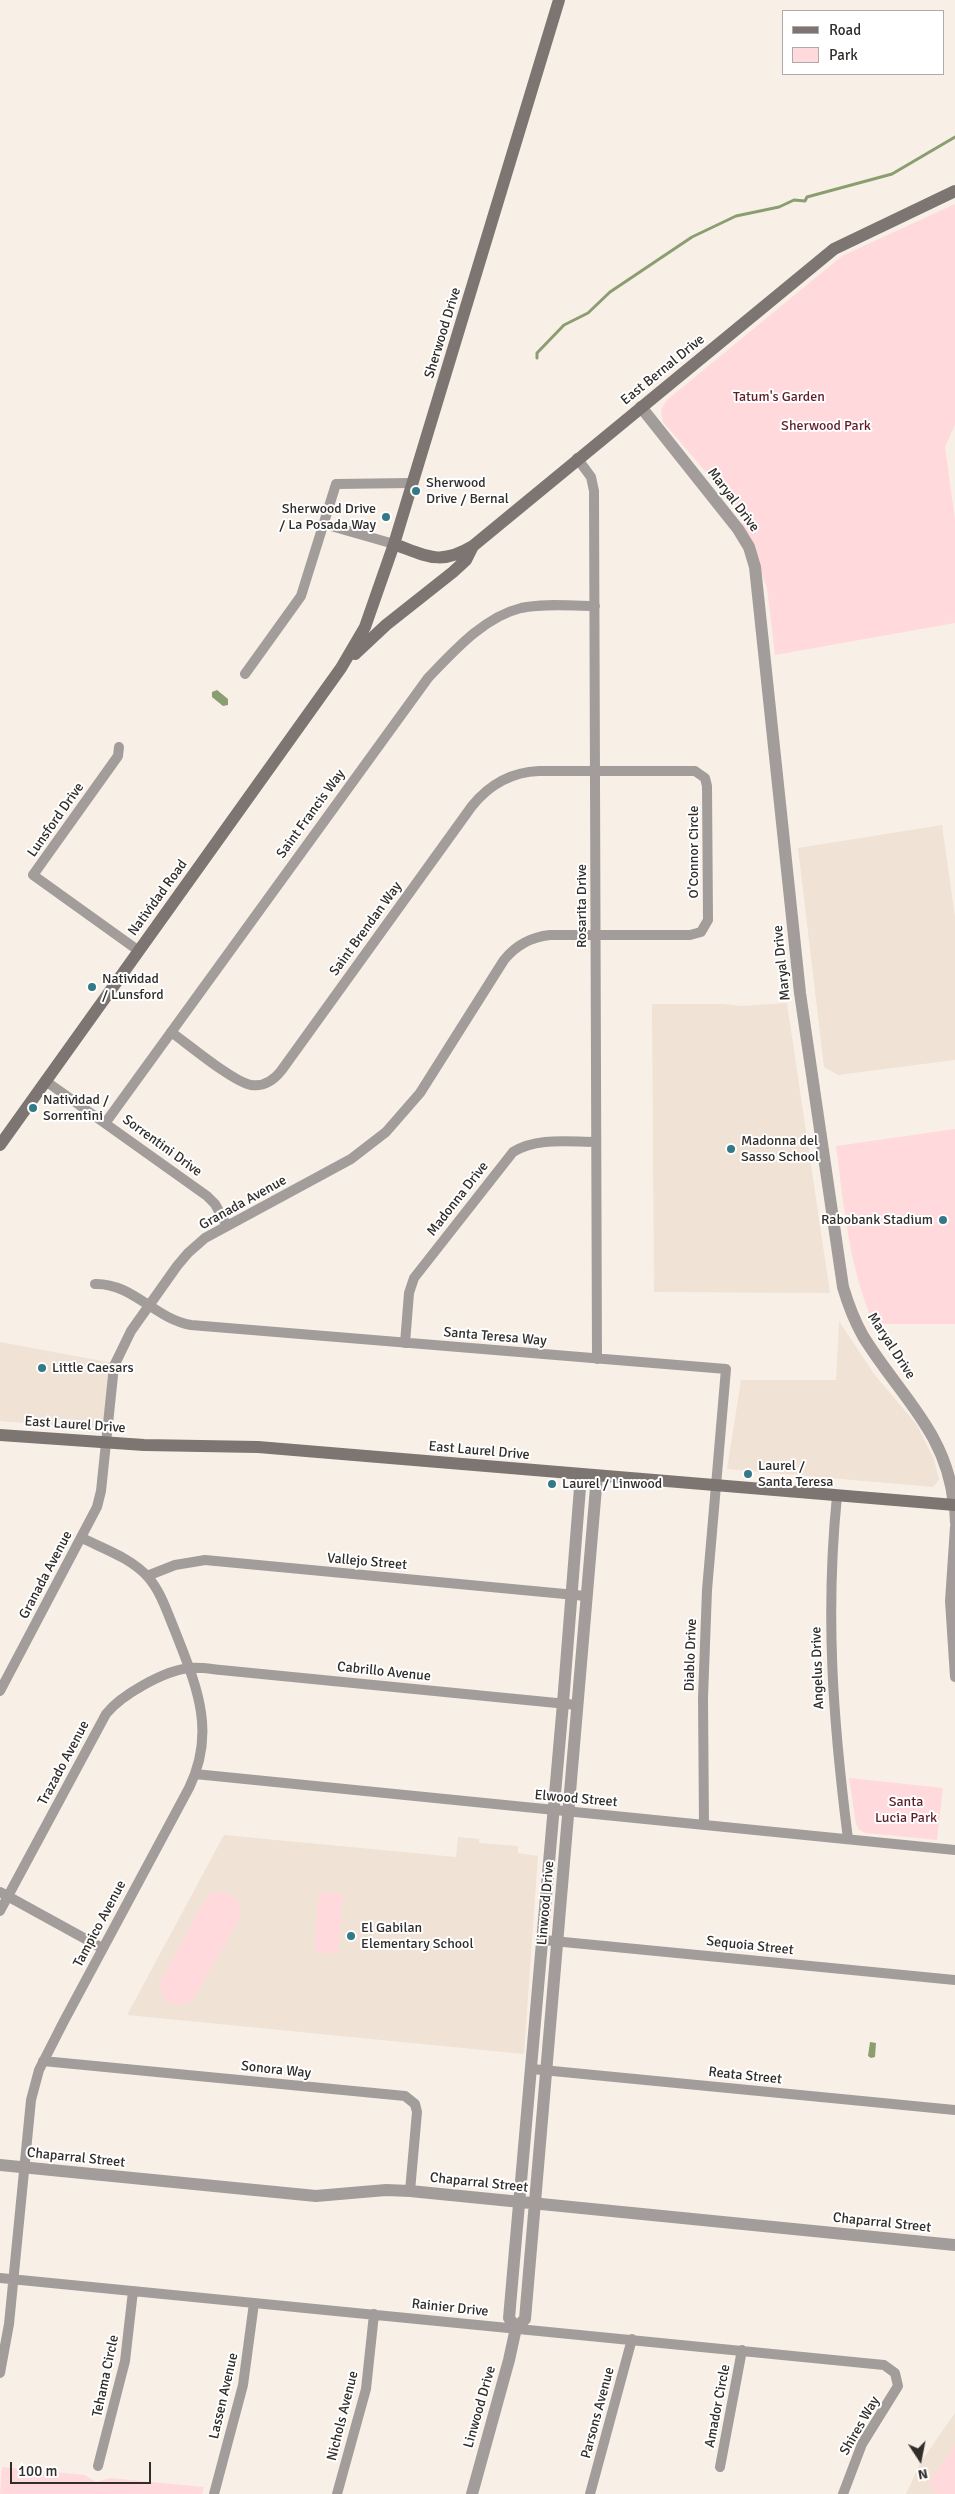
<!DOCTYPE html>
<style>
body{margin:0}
#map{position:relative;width:955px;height:2494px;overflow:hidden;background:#f8f0e7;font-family:Signika,sans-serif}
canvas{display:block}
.legend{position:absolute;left:782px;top:10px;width:162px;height:65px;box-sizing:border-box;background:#fff;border:1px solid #acabaa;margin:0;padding:6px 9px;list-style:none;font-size:15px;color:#302d2a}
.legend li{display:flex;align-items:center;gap:10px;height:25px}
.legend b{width:25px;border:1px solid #acabaa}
.north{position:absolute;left:895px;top:2434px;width:50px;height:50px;-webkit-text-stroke:4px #fff;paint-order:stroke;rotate:169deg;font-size:14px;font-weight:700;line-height:20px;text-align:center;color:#302d2a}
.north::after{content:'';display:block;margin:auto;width:18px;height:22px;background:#302d2a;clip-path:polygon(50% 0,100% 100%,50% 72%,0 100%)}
.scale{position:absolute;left:10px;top:2462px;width:141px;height:22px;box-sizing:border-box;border:2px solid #302d2a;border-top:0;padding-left:6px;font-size:15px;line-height:18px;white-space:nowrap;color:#302d2a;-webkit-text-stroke:4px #fff;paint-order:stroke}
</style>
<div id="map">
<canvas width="955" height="2494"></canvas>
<ul class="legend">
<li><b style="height:6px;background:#7c7572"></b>Road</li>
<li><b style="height:14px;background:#ffd9dc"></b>Park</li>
</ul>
<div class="north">N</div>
<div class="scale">100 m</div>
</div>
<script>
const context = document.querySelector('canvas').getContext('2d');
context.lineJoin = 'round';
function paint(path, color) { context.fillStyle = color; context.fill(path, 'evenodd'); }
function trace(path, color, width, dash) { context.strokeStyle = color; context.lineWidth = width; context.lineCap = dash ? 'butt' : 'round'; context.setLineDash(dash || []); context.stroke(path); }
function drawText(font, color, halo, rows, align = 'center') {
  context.font = font + ' Signika,sans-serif'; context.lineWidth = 4; context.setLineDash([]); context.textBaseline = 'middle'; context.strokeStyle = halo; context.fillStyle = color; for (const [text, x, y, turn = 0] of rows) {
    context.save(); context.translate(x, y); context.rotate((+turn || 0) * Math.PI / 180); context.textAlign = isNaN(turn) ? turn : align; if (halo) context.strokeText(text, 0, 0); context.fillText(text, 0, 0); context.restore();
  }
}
paint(new Path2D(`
 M942 825 955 917V1060L838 1075 824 1067 798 848Z
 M787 1003 830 1293 654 1292 652 1004H723L742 1006Z
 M839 1321 874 1374 917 1425 934 1459 939 1480 933 1487 727 1469 741 1380H836Z
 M0 1342 113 1363 102 1430 0 1421Z
 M224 1835 456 1857 458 1837 479 1839V1843L518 1846V1853L538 1856 524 2054 127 2015Z
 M955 2413V2494H906L920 2463Z`), '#f0e2d4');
paint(new Path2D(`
 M955 204V425L945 447 955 519V623L775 655 767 588 736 507 663 422 661 410 667 400 842 256Z
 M955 1129V1324H874C849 1268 844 1207 836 1146Z
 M849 1778 943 1788 937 1840 866 1833 859 1830 856 1824Z
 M319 1891 343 1894 338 1954 314 1951Z
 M217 1892C234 1892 242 1902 240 1918L193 2000C178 2011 160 2003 160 1983L204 1901 209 1895Z
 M955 2444V2494H936L929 2483Z
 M2 2467 85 2475 96 2482 110 2478 204 2487 202 2494H0Z`), '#ffd9dc');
paint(new Path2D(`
 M217 690 228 699V705L223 706 212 697V692Z
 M870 2042 876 2043 875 2057 871 2058 868 2056Z`), '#8a9e70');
trace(new Path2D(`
 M537 358V353L564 325 588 313 610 292 692 237 736 216 779 207 794 200 805 201 807 197 892 174 955 137`), '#8a9e70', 3);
trace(new Path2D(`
 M577 458 591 477 594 491 597 1359
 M324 524 394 544
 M245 674 301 596 336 484 411 483
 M119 747 118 756 33 875 139 951
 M47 1082 207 1196 215 1204 227 1226
 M106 1122 428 678C454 651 484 617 521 608 544 603 571 606 595 606
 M95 1284C133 1283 155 1319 191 1325L726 1369 707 1590 703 1698 704 1825
 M405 1343 409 1293 414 1278 513 1152C537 1137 569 1142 596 1142
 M837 1496C825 1615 833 1721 848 1839
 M954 1505 955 1523
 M955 1527 950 1601 955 1677
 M147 1576 175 1565 205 1560 586 1596
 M0 1691 97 1507 101 1491 114 1366 131 1331 177 1266 188 1253 205 1238 351 1159 386 1132 420 1093 504 960C516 945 531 937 550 935H690L701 932 708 920 707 786 705 778 695 771H539C512 772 489 785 472 806L281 1071C273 1081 264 1087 251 1085 233 1082 188 1044 171 1032
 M195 1774 955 1850
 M0 1892 102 1948
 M0 1911 106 1714C121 1695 165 1670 190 1668 200 1667 211 1669 221 1670L577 1705
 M543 1940 955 1980
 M43 2061 405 2096 415 2104 417 2112 410 2191
 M532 2069 955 2110
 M0 2278 884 2365 895 2373 898 2386 862 2444 843 2494
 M0 2373 9 2324 31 2100 39 2070 64 2021 189 1788C217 1731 196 1685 175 1631 167 1612 161 1592 148 1577 131 1558 104 1549 82 1538
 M98 2466 125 2361 133 2291
 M720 2467 742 2350
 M214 2494 243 2385 254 2303
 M337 2494 366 2389 374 2314
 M590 2494 632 2339`), '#a29d9b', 10);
trace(new Path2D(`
 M641 407 738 529 749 547 755 567 800 993 843 1287C848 1304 854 1320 863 1336 899 1395 947 1432 954 1505
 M0 2165 316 2196 386 2190 410 2191 955 2245
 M516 2328 509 2318 563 1703 581 1475
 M472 2494 509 2360 516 2328 525 2319 597 1476`), '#a29d9b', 12);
trace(new Path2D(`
 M394 544C427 556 440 566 473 546L834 249 955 191
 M355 654 386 625 453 572 466 560 473 546
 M0 1145 341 668 365 627 394 544 559 0
 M0 1435 144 1445 258 1447 955 1505`), '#7c7572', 12);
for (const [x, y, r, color] of [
 [416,491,5,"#347987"],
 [386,517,5,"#347987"],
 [92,987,5,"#347987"],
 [33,1108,5,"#347987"],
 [731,1149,5,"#347987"],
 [943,1220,5,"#347987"],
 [42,1368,5,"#347987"],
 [748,1474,5,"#347987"],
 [552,1484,5,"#347987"],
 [351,1936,5,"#347987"]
]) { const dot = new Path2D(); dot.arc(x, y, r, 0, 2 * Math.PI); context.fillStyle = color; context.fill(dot); trace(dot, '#fff', 2); }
drawText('14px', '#302d2a', '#fff', [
 ["Sherwood Drive",443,333,-73],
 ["East Bernal Drive",663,370,-39],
 ["Maryal Drive",733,500,53],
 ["Saint Francis Way",311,814,-54],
 ["Lunsford Drive",56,820,-55],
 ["O'Connor Circle",694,852,-90],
 ["Natividad Road",158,898,-54],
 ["Rosarita Drive",582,906,-90],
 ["Saint Brendan Way",366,929,-54],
 ["Maryal Drive",782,963,-96],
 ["Sorrentini Drive",162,1146,36],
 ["Madonna Drive",458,1199,-52],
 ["Granada Avenue",243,1203,-29],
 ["Santa Teresa Way",495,1337,5],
 ["Maryal Drive",891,1346,57],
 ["East Laurel Drive",75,1425,4],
 ["East Laurel Drive",479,1451,5],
 ["Vallejo Street",367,1562,5],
 ["Granada Avenue",46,1575,-62],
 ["Diablo Drive",691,1655,-88],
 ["Angelus Drive",818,1668,-92],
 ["Cabrillo Avenue",384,1672,6],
 ["Trazado Avenue",64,1763,-62],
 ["Elwood Street",576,1799,5],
 ["Linwood Drive",546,1903,-85],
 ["Tampico Avenue",100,1924,-62],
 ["Sequoia Street",750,1946,6],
 ["Sonora Way",276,2070,6],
 ["Reata Street",745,2076,6],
 ["Chaparral Street",76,2158,6],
 ["Chaparral Street",479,2183,6],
 ["Chaparral Street",882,2223,6],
 ["Rainier Drive",450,2308,6],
 ["Tehama Circle",106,2376,-78],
 ["Lassen Avenue",224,2396,-77],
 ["Amador Circle",718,2406,-79],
 ["Linwood Drive",480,2407,-74],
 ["Parsons Avenue",598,2413,-75],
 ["Nichols Avenue",343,2416,-76],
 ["Shires Way",860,2426,-60]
]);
drawText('14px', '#611d29', '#fff', [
 ["Tatum's Garden",779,397],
 ["Sherwood Park",826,426],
 ["Santa",906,1802],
 ["Lucia Park",906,1818]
]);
drawText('14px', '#302d2a', '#fff', [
 ["Sherwood",426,483],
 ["Drive / Bernal",426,499],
 ["Sherwood Drive",376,509,"right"],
 ["/ La Posada Way",376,525,"right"],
 ["Natividad",102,979],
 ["/ Lunsford",102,995],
 ["Natividad /",43,1100],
 ["Sorrentini",43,1116],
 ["Madonna del",741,1141],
 ["Sasso School",741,1157],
 ["Rabobank Stadium",933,1220,"right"],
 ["Little Caesars",52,1368],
 ["Laurel /",758,1466],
 ["Santa Teresa",758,1482],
 ["Laurel / Linwood",562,1484],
 ["El Gabilan",361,1928],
 ["Elementary School",361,1944]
], 'left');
</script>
